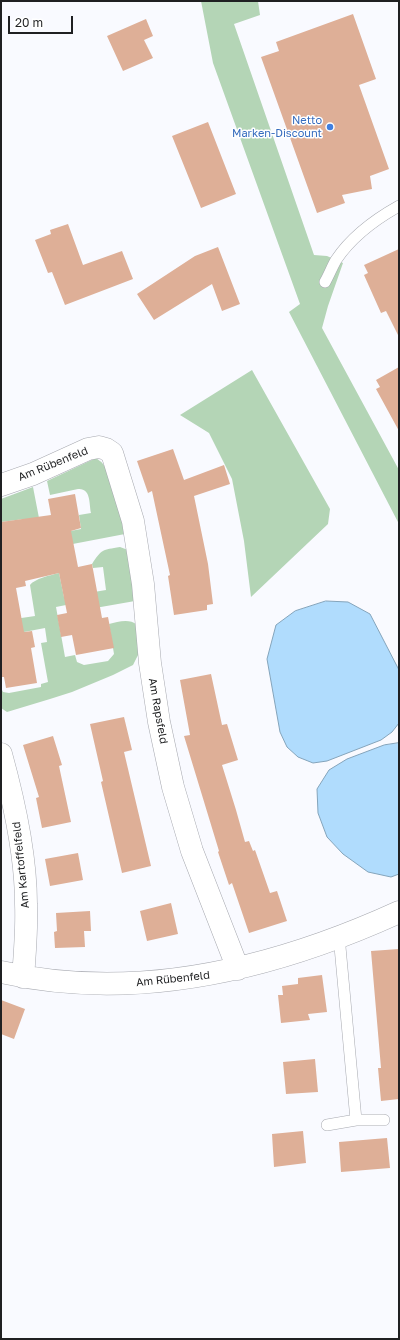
<!DOCTYPE html>
<meta charset="utf-8">
<style>
body{margin:0}
#map{position:relative;width:400px;height:1340px;overflow:hidden;background:#f9faff;font-family:"Golos Text",sans-serif}
canvas{display:block}
.frame{position:absolute;inset:0;border:2px solid #1f2022;pointer-events:none}
.scale{position:absolute;left:8px;top:16px;width:65px;height:18px;box-sizing:border-box;border:2px solid #1f2022;border-top:0;padding-left:5px;font-size:12px;line-height:14px;white-space:nowrap;color:#1f2022;-webkit-text-stroke:3px #fff;paint-order:stroke}
</style>
<div id="map">
<canvas width="400" height="1340"></canvas>
<div class="frame"></div>
<div class="scale">20 m</div>
</div>
<script>
const context = document.querySelector('canvas').getContext('2d');
context.lineJoin = 'round';
function paint(path, color) { context.fillStyle = color; context.fill(path, 'evenodd'); }
function trace(path, color, width, dash) { context.strokeStyle = color; context.lineWidth = width; context.lineCap = dash ? 'butt' : 'round'; context.setLineDash(dash || []); context.stroke(path); }
function drawText(font, color, halo, rows, align = 'center') {
  context.font = font + ' "Golos Text",sans-serif'; context.lineWidth = 3; context.setLineDash([]); context.textBaseline = 'middle'; context.strokeStyle = halo; context.fillStyle = color; for (const [text, x, y, turn = 0] of rows) {
    context.save(); context.translate(x, y); context.rotate((+turn || 0) * Math.PI / 180); context.textAlign = isNaN(turn) ? turn : align; if (halo) context.strokeText(text, 0, 0); context.fillText(text, 0, 0); context.restore();
  }
}
paint(new Path2D(`
 M201 1H258L260 15 234 24 314 255 327 256 343 263 328 306 322 328 399 470V524L289 312 300 304 213 63Z
 M252 370 330 509 328 524 251 597 244 541 232 479 209 433 180 415Z
 M96 458C98 460 101 461 103 464 113 477 121 517 125 534L57 547 55 534 81 529 79 515 91 513C89 503 91 488 78 489L50 495 47 481Z
 M33 487 45 549 30 552 24 519 1 522V499Z
 M120 547 128 550 135 601 78 611 66 605 56 607 65 657 75 655 77 662 84 665 108 661 114 654 109 624C118 622 129 618 137 625L139 653 133 665 113 675 72 692 50 699 7 712 1 708V688L3 692 9 693 41 687V684L48 682 41 643 47 642 45 628 3 636 1 621 35 616 30 585C34 579 51 575 59 573L64 597 106 590 103 567 93 568 92 564C102 549 102 550 120 547Z`), '#b4d5b6');
const water = new Path2D(`
 M326 601 348 602 370 614 399 670V723L392 732 381 740 327 761 313 763 298 757 287 747 280 732 267 659 276 625 295 611Z
 M399 743V874L391 877 368 872 343 854 327 837 318 813 317 789 329 770 347 759 384 745Z`);
paint(water, '#b0dcfd');
trace(water, '#84a4bb', 1);
paint(new Path2D(`
 M353 14 376 79 359 85 389 169 370 176 372 189 342 195 345 203 317 213 261 57 279 51 276 42Z
 M146 19 153 36 144 40 153 58 123 71 107 36Z
 M208 122 236 194 201 208 172 136Z
 M68 224 83 265 122 251 133 279 65 305 52 272 48 273 35 240 51 234 50 230Z
 M218 247 240 304 222 311 212 284 154 320 137 294 195 256Z
 M399 249V337L386 311 381 313 364 275 368 273 364 265Z
 M399 367V431L376 389 380 387 376 380Z
 M173 449 184 480 224 465 230 484 194 496 208 564 213 604 207 605V610L174 615 168 576 170 575 152 491 148 493 137 461Z
 M75 494 81 528 71 531 78 567 92 564 102 618 108 617 114 648 76 655 72 635 61 637 57 615 67 613 59 573 25 581 26 586 16 588 24 632 32 631 35 647 31 648 37 683 6 688 4 677H1V522L51 515 48 499Z
 M211 674 222 725 227 724 238 760 222 765 236 810 245 842 249 841 253 851 255 850 270 893 277 891 287 921 249 933 232 883 229 885 218 852 219 851 184 736 190 735 180 680Z
 M124 717 132 750 124 752 151 866 122 873 101 782 103 781 90 724Z
 M53 736 62 765 59 766 71 822 42 828 36 798 39 797 23 745Z
 M78 853 83 880 50 886 45 859Z
 M171 903 178 934 147 941 140 911Z
 M90 911 91 931H84L85 947 55 948 54 932 57 931 56 913Z
 M399 949V1099L381 1101 378 1068H381L371 951Z
 M322 975 327 1012 308 1014 310 1020 281 1023 278 995H283L282 986 298 984V978Z
 M1 1000 25 1009 14 1039 1 1034Z
 M315 1059 318 1092 286 1094 283 1062Z
 M303 1131 306 1163 274 1167 272 1134Z
 M387 1138 390 1168 341 1172 339 1142Z`), '#deaf97');
const lane = new Path2D(`
 M325 282C329 275 332 267 336 260 352 236 374 220 399 206
 M339 936 356 1120
 M327 1125 356 1120H384`);
const street = new Path2D(`
 M1 485 33 474 88 449 99 447 106 449 112 453 133 521 143 584 150 663 159 722 173 787 192 851 238 969
 M1 754C14 801 26 854 26 904 27 928 25 953 23 977
 M1 972C137 1003 274 969 399 912`);
trace(lane, '#a6a8af', 12);
trace(street, '#a6a8af', 23);
trace(lane, '#fff', 11);
trace(street, '#fff', 22);
for (const [x, y, r, color] of [
 [330,127,4,"#3f7fe0"]
]) { const dot = new Path2D(); dot.arc(x, y, r, 0, 2 * Math.PI); context.fillStyle = color; context.fill(dot); trace(dot, '#fff', 1.5); }
drawText('11px', '#366cbe', '#fff', [
 ["Netto",322,121],
 ["Marken-Discount",322,134]
], 'right');
drawText('11px', '#1f2022', '#fff', [
 ["Am Rübenfeld",53,464,-22],
 ["Am Rapsfeld",158,711,80],
 ["Am Kartoffelfeld",21,865,-96],
 ["Am Rübenfeld",173,979,-6]
]);
</script>
